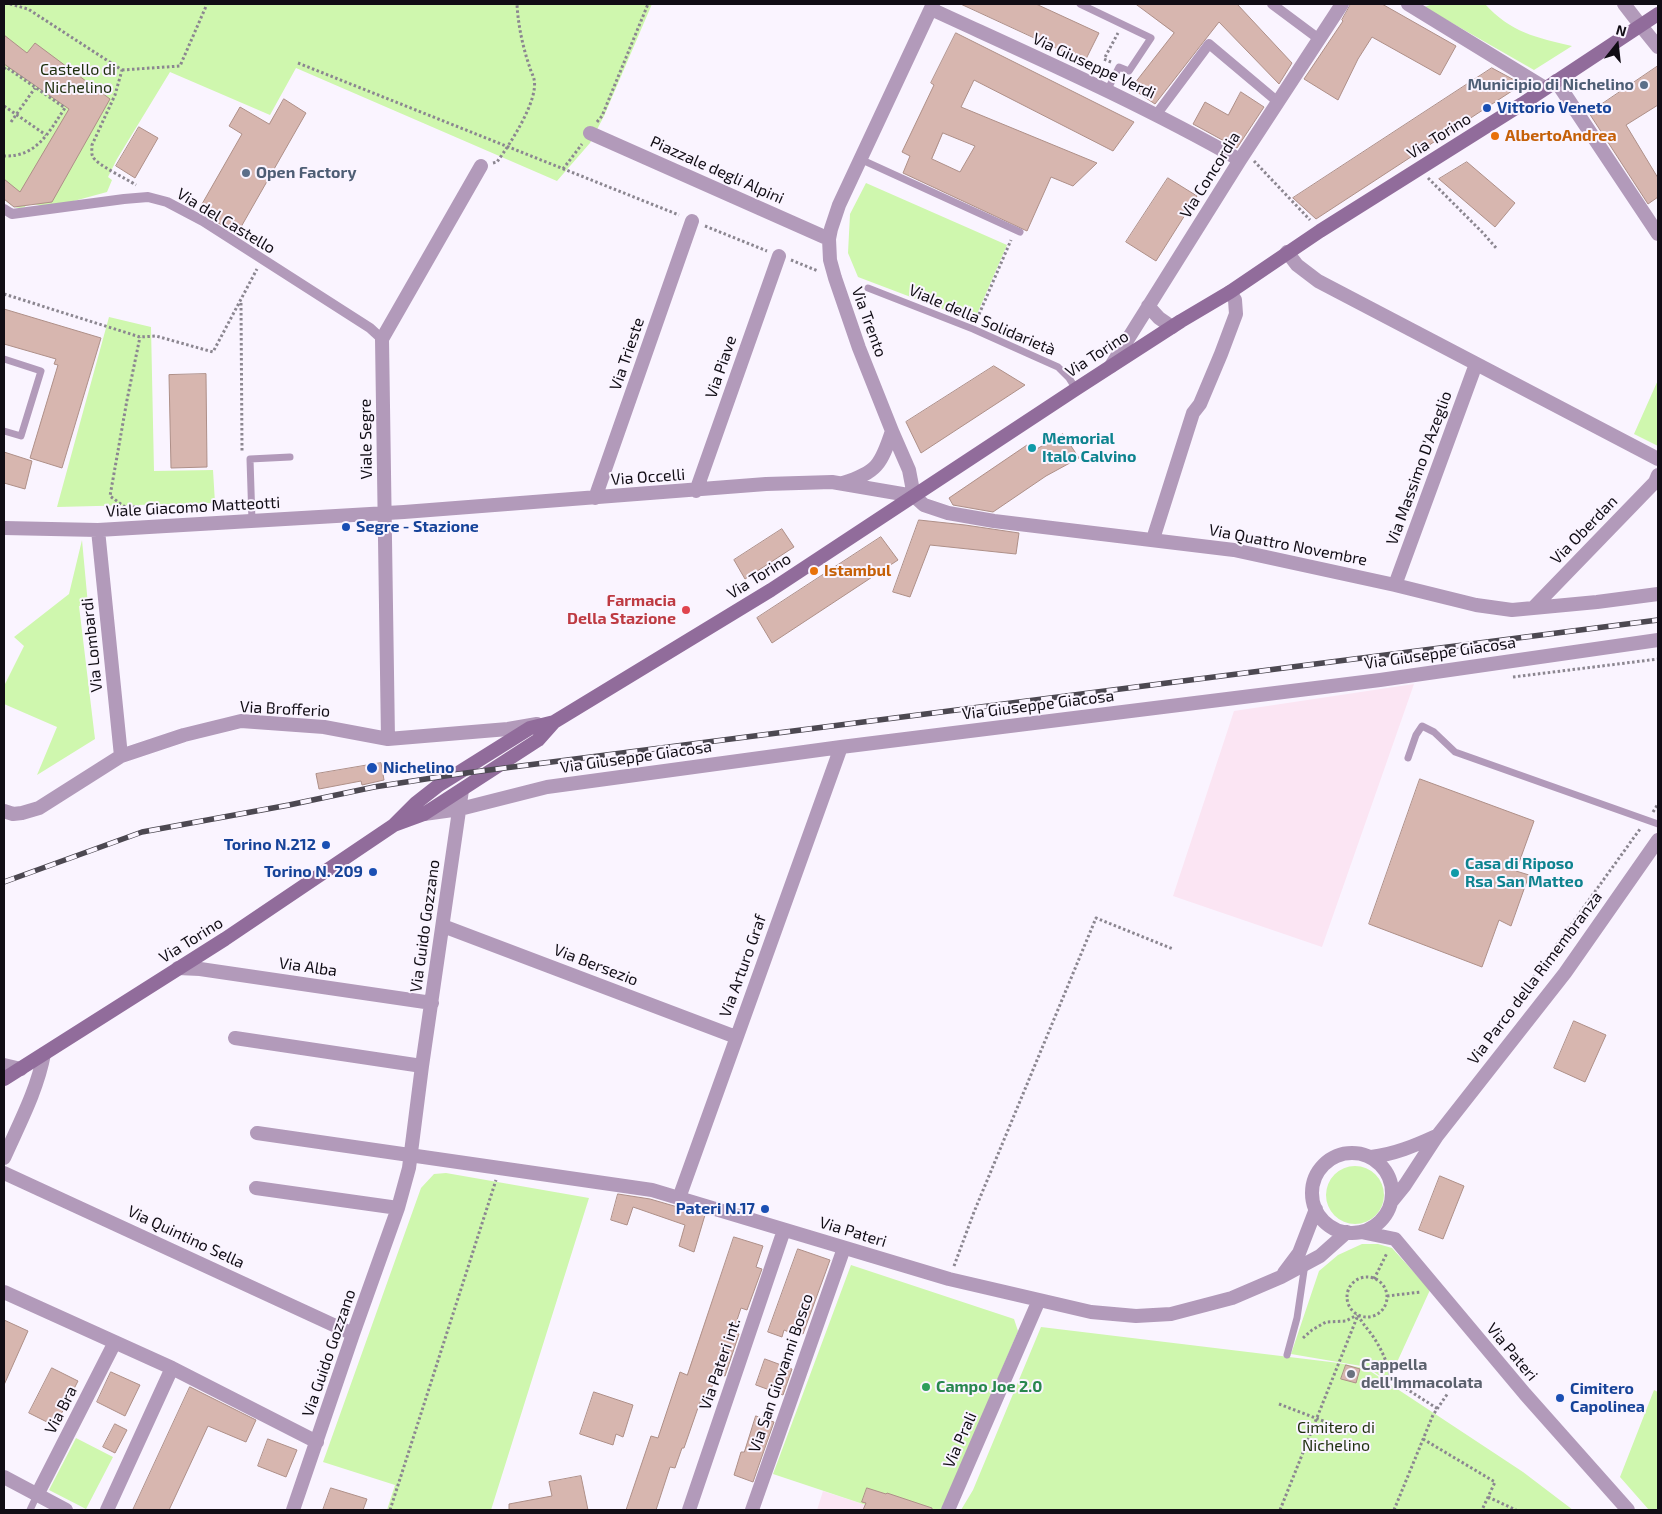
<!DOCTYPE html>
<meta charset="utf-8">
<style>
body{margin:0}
#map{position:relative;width:1662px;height:1514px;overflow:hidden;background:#faf4ff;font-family:"Exo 2",sans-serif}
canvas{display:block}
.frame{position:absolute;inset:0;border:5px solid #110d15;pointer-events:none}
.north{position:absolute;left:1592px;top:20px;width:50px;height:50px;-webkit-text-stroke:4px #faf4ff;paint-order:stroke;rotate:16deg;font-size:14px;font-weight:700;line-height:20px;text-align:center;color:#110d15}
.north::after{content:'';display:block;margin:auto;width:18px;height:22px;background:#110d15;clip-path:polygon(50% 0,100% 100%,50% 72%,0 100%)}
</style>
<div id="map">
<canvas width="1662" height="1514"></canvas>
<div class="frame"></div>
<div class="north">N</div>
</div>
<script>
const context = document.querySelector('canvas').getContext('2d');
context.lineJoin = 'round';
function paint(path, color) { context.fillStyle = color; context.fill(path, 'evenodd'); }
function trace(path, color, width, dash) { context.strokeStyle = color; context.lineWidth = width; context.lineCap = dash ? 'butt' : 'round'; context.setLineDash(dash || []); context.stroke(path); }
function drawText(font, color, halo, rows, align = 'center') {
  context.font = font + ' "Exo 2",sans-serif'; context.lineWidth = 4; context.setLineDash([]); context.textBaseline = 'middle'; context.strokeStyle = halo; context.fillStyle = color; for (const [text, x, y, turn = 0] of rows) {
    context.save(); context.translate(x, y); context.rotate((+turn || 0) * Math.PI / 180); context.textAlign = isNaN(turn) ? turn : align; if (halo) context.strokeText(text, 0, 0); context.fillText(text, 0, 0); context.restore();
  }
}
paint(new Path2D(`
 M1414 684 1322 947 1173 896 1234 711Z
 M823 1491 881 1510H817Z`), '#fbe5f3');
paint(new Path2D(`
 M4 4H652L604 116 590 143 557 181 296 68 270 115 170 72 117 159 108 177 112 180 107 192 48 208 27 202 25 207C16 210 11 205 4 199Z
 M1433 4H1485C1510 32 1537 38 1572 46L1534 70 1424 7Z
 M866 183 1007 245 974 321 858 277 848 253 850 214Z
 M109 317 151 327 154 471 213 470 215 503 57 507Z
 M1658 380V446L1634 434Z
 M82 540 88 605 79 606 95 739 37 775 57 727 4 704V686L24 646 14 637 69 594Z
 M1326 1195a29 29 0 1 1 58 0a29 29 0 1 1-58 0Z
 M446 1173 589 1198 491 1510H387L395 1485 323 1462 421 1188 434 1174Z
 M1362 1244H1378L1392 1248 1430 1290 1388 1382 1367 1367 1291 1354 1319 1271 1338 1255Z
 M851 1265 1014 1319 1018 1331 942 1510H881L773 1474Z
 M1041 1327 1339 1363 1367 1369 1523 1472 1573 1510H961L973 1490Z
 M1654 1390 1658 1392V1510H1649L1620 1477Z
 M76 1438 113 1457 86 1509 49 1490Z`), '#cff7ae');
const building = new Path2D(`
 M961 4H1036L1099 33 1085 61Z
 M1136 4H1237L1292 63 1279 84 1219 22 1155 104 1131 88 1174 33Z
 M1351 4H1382L1456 46 1440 75 1372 37 1358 59 1338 100 1304 79 1343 21 1342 20Z
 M956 33 1134 122 1113 151 974 80 961 107 1097 163 1073 186 1051 177 1027 231 903 173 910 156 902 152 934 85 931 83ZM943 133 975 146 960 172 932 159Z
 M4 35 27 53 35 43 110 99 52 202 14 207 4 199V179L20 192 69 109 4 64Z
 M1658 66V105L1626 125 1658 178V197L1648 204 1589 113Z
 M1492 68 1518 82 1515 89 1316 219 1293 198Z
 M1241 92 1264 107 1237 148 1193 124 1205 102 1228 115Z
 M284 99 306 113 237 234 198 211 242 134 229 126 240 107 269 124Z
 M139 127 158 138 135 178 116 166Z
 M1467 162 1515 203 1495 227 1439 179Z
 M1168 178 1197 196 1156 261 1126 242Z
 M4 309 101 338 62 468 30 458 58 365 54 364 56 359 4 344Z
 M994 366 1025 385 921 453 906 422Z
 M206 374 207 467 171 468 169 375Z
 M1063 434 1079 458 1046 476 993 512 953 505 949 498 1027 445 1031 452Z
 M4 452 32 461 25 489 4 483Z
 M919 520 965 525 1019 533 1016 554 930 545 910 597 893 592Z
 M782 529 794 547 745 579 734 560Z
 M881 537 898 560 772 643 757 618Z
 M381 763 384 780 362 785 361 781 319 789 316 774Z
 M1420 779 1534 821 1516 871 1529 875 1511 926 1499 920 1482 967 1369 924Z
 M1574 1021 1606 1035 1585 1082 1554 1068Z
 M1440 1176 1464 1186 1443 1239 1419 1230Z
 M618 1194 650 1199 705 1215 694 1252 679 1246 685 1225 633 1207 627 1225 611 1220Z
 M734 1237 763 1246 756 1267 762 1269 747 1310 741 1308 733 1332 739 1334 725 1376 717 1374 705 1404 700 1402 684 1448H682L675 1468 670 1467 656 1510H626L651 1436 658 1438 680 1372 687 1375Z
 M798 1249 830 1260 803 1334 793 1329 791 1333 784 1330 782 1337 768 1332Z
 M4 1320 28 1331 4 1385Z
 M765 1359 792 1369 783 1395 756 1385Z
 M1346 1365 1360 1369 1356 1383 1341 1379Z
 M52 1368 78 1381 55 1426 29 1413Z
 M111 1372 140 1385 125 1416 97 1402Z
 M190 1387 256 1420 246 1442 208 1426 169 1510H133Z
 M594 1392 633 1405 623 1437 616 1434 613 1445 580 1434Z
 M756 1416 774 1422 753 1482 734 1475 741 1452H744Z
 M115 1424 127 1430 115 1453 103 1447Z
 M268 1439 297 1450 286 1477 258 1466Z
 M581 1476 588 1510H509V1504L552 1496 549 1482Z
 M331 1488 367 1499 363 1510H323Z
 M867 1488 886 1494 887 1493 932 1508V1510H863L866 1503 862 1502Z`);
paint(building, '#d7b6af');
trace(building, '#ae8f88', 1);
trace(new Path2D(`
 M10 4 28 9 122 70 115 95 92 145C92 149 91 154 93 157 97 165 127 179 136 185
 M1111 62 1104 59 1118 33
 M298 63 679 215
 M4 69 6 67 65 108C48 133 37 157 4 156
 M122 70 180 66 207 4
 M4 106 46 135
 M11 122 35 88
 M597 122 602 116 648 4
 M1254 161 1310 220
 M493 163 497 162C510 144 539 100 534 79 533 75 531 72 530 68 523 48 518 25 517 4
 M563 169 582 144
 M1428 178 1483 233 1497 249
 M705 226 767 251
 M791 260 818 271
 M4 294 140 337 156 336 213 352 257 269
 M241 303 242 451
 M977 319 1011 240
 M139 514 138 507H125L110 496 127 400 140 337
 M1513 677 1658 659
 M1653 812 1658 804
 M1507 1014 1640 829
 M954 1266 974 1212 1096 918 1173 949
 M1347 1297a20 20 0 1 1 40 0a20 20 0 1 1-40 0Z
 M1374 1279 1387 1253
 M1387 1296 1421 1292
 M1358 1315C1362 1323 1367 1328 1372 1335 1381 1348 1388 1363 1391 1379L1438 1409
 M1303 1338 1312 1330 1326 1322 1346 1321 1357 1315
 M1279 1404 1352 1432
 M1423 1439 1495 1482 1482 1510
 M1488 1497 1516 1510
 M390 1510 496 1180
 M1280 1510 1358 1315
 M1394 1510 1433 1415 1448 1393`), '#8b8690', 3, [2.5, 2.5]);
trace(new Path2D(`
 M1080 4 1151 38 1129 71 1119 67 1107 91
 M860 159 1020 232
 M868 288 973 329 1058 367 1069 378 1076 389
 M4 359 41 371 21 436 4 431
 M252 521 250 459 290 457
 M1408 758 1416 735 1422 726 1434 732 1455 752 1658 824
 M1287 1355 1297 1318 1305 1264
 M30 1510 37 1495`), '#b29aba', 7);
trace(new Path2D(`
 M1272 4 1319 39
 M1156 115 1209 44 1278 102
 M4 209 12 214 124 199 148 197 167 202 203 221 370 328 382 339`), '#b29aba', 10);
trace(new Path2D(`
 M1408 4 1545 88
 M1624 4 1641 26
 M931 9C1035 57 1140 103 1240 160
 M1556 81 1658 234
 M590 133 829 239
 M1287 252 1297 265 1318 281 1658 459
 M1148 306 1159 318 1172 327
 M1111 366 1240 160 1342 4
 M843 483C877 472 881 465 892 431
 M696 491 779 256
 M914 496 924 505 948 513 994 521 1234 550 1395 585 1476 605 1512 610 1597 602 1658 594
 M914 496 909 470 892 431 859 348 835 278 830 260 829 239 831 229 839 205 933 4
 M595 498 692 221
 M4 528 98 530 404 512 766 484 832 482 914 496
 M98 530 121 756
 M1153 539 1193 413 1200 404 1221 354 1236 314 1235 300 1230 292
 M1395 585 1476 364
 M1533 608 1655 482 1658 475
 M388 739 382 339 481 166
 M4 811 13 814 22 813 39 808 121 756 184 735 241 721 324 727 388 739 508 729 537 724
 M424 814 460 809 547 787 841 747 1380 680 1658 640
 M443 926 736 1037
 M178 968 200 969 432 1003
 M235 1038 422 1066
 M4 1065 21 1069
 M257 1133 652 1190 949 1279 1091 1312 1136 1316 1171 1314 1232 1298 1281 1277 1320 1256 1347 1232
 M1312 1193a40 40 0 1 1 80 0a40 40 0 1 1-80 0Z
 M1371 1157C1395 1154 1414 1146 1436 1136
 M4 1158C19 1124 37 1091 44 1054
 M4 1173 353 1334
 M256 1188 398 1208
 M679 1198 841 747
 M1392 1201 1405 1185 1437 1136 1565 973 1658 840
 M1361 1232 1395 1239 1525 1394 1628 1510
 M1284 1273 1299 1253 1316 1209
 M4 1292 172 1368 317 1442
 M4 1477 66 1510
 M37 1495 115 1342
 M107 1510 172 1368
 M293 1510 353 1334 398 1208 409 1168 422 1066 462 790
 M689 1510 784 1230
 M752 1510 844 1248
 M948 1510 1039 1300`), '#b29aba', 14);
trace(new Path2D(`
 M1641 26 1658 47`), '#b29aba', 14);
trace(new Path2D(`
 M394 825 424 814 538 740 554 722 771 590 1076 389 1181 321 1230 292 1320 231 1522 104 1658 14
 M4 1079 225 939 394 825 416 803 439 785 530 728 554 722`), '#916c9b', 14);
const rail = new Path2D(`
 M4 882 142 832 289 805 374 787 458 774 1658 620`);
trace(rail, '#4c4851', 5.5);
trace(rail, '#faf4ff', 4, [11]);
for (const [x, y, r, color] of [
 [1644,85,5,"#5c6f8a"],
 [1487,108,5,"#1a4fb4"],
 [1495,136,5,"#e8710a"],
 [246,173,5,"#5c6f8a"],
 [1032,448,5,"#0f9aa8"],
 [346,527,5,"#1a4fb4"],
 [814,571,5,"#e8710a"],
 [686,610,5,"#e0444e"],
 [372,768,6,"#1a4fb4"],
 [326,845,5,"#1a4fb4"],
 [373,872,5,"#1a4fb4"],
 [1455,873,5,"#0f9aa8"],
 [765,1209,5,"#1a4fb4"],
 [1351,1374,5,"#6b7280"],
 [926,1387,5,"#2e9e5b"],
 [1560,1398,5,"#1a4fb4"]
]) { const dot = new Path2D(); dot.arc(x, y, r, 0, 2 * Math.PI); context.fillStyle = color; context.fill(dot); trace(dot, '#faf4ff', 2); }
drawText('16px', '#110d15', '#faf4ff', [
 ["Via Giuseppe Verdi",1094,66,25],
 ["Via Torino",1439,136,-32],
 ["Piazzale degli Alpini",717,170,24],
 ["Via Concordia",1210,175,-58],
 ["Via del Castello",226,221,31],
 ["Viale della Solidarietà",982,320,23],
 ["Via Trento",869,322,70],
 ["Via Trieste",627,354,-71],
 ["Via Torino",1097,354,-33],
 ["Via Piave",721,367,-71],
 ["Viale Segre",366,439,-91],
 ["Via Massimo D'Azeglio",1419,468,-70],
 ["Via Occelli",648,477,-4],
 ["Viale Giacomo Matteotti",193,507,-3],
 ["Via Oberdan",1584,530,-46],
 ["Via Quattro Novembre",1288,545,11],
 ["Via Torino",759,576,-32],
 ["Via Lombardi",92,645,-96],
 ["Via Giuseppe Giacosa",1440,653,-8],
 ["Via Giuseppe Giacosa",1038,705,-7],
 ["Via Brofferio",285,709,3],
 ["Via Giuseppe Giacosa",636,757,-8],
 ["Via Guido Gozzano",425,926,-82],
 ["Via Torino",191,940,-32],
 ["Via Bersezio",596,965,21],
 ["Via Arturo Graf",743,966,-70],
 ["Via Alba",308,967,8],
 ["Via Parco della Rimembranza",1535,978,-53],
 ["Via Pateri",853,1232,17],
 ["Via Quintino Sella",186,1237,25],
 ["Via Pateri",1512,1352,50],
 ["Via Guido Gozzano",329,1353,-71],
 ["Via Pateri int.",720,1364,-71],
 ["Via San Giovanni Bosco",781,1373,-71],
 ["Via Bra",61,1410,-63],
 ["Via Prali",960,1440,-66]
]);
drawText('16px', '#1e2f0d', '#faf4ff', [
 ["Castello di",78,70],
 ["Nichelino",78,88],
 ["Cimitero di",1336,1428],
 ["Nichelino",1336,1446]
]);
drawText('bold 16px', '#4e5e75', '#faf4ff', [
 ["Municipio di Nichelino",1634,85],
 ["Open Factory",256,173,"left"]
], 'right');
drawText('bold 16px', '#164399', '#faf4ff', [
 ["Vittorio Veneto",1497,108],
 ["Segre - Stazione",356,527],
 ["Nichelino",383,768],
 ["Torino N.212",316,845,"right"],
 ["Torino N. 209",363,872,"right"],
 ["Pateri N.17",755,1209,"right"],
 ["Cimitero",1570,1389],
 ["Capolinea",1570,1407]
], 'left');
drawText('bold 16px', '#c56008', '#faf4ff', [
 ["AlbertoAndrea",1505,136],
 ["Istambul",824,571]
], 'left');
drawText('bold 16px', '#0d838f', '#faf4ff', [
 ["Memorial",1042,439],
 ["Italo Calvino",1042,457],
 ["Casa di Riposo",1465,864],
 ["Rsa San Matteo",1465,882]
], 'left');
drawText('bold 16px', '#be3a42', '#faf4ff', [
 ["Farmacia",676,601],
 ["Della Stazione",676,619]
], 'right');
drawText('bold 16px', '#5b616d', '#faf4ff', [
 ["Cappella",1361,1365],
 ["dell'Immacolata",1361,1383]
], 'left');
drawText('bold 16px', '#27864d', '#faf4ff', [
 ["Campo Joe 2.0",936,1387]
], 'left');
</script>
